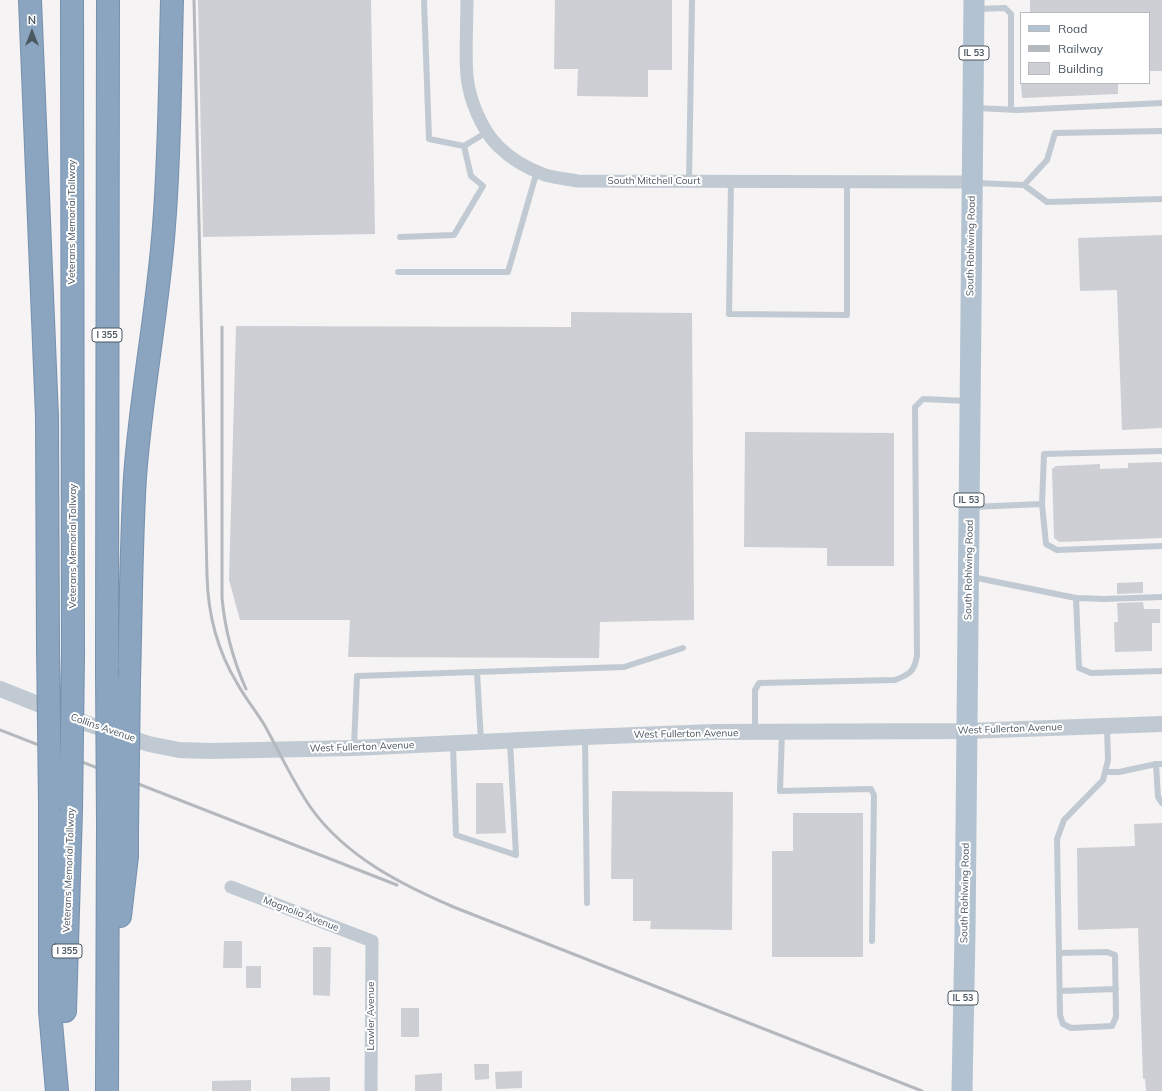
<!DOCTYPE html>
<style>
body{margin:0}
#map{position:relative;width:1162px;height:1091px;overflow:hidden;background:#f5f3f3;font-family:Mulish,sans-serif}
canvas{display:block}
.legend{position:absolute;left:1020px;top:12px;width:130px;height:72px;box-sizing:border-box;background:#fff;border:1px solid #b7bbc0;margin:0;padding:5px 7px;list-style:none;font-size:12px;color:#4a5661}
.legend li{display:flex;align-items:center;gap:8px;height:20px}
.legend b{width:20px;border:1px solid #b7bbc0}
.north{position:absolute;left:12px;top:12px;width:40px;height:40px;-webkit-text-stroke:3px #fff;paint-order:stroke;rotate:0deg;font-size:11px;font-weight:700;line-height:16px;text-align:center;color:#4a5661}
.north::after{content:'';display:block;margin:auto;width:14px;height:18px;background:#4a5661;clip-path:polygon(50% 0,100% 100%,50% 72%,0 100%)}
</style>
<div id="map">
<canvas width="1162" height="1091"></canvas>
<ul class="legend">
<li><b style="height:5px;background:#b3c2d1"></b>Road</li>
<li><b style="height:5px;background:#b5b8bd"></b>Railway</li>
<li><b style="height:11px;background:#cdcfd5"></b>Building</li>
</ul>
<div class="north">N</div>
</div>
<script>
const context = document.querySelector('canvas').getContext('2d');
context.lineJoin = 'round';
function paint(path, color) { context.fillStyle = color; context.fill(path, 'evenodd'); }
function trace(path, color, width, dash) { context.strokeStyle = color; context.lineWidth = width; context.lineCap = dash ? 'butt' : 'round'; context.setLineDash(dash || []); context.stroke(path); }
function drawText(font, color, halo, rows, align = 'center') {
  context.font = font + ' Mulish,sans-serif'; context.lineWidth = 4; context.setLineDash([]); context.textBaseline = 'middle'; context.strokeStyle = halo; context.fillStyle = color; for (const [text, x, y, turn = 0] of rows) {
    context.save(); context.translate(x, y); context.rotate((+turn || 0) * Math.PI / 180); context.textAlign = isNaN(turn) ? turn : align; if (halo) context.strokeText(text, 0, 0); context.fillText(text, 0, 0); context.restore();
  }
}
paint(new Path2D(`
 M198 0H371L375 234 203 237Z
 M555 0H672V70H648V97L577 96 578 69H554Z
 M1030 0H1162V71H1149V13H1030Z
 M1021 83H1118V94L1022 98Z
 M1162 235V428L1122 430 1117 290 1080 291 1078 238Z
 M571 312 692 313 694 620 600 622 599 658 348 657 350 620H240L229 580 236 326 571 327Z
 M745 432 894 433V566H827V548L744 547Z
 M1162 462V538L1059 542 1054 538 1052 469 1056 466 1100 464V469L1128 468V463Z
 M1143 582V593L1117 594V583Z
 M1143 602 1144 609H1160V623H1152V651L1115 652 1114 622H1118L1117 603Z
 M476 783H503L506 833 476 834Z
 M612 791 733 792 732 930 650 929 651 921H633V879H611Z
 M793 813H863V957H772V851H793Z
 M1162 823V1091H1146L1145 1079H1143L1138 928 1078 930 1077 848 1135 846 1134 824Z
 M224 941H242V968H223Z
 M313 947H331L330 996 313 995Z
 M246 966H261V988H246Z
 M401 1008H419V1037H401Z
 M474 1064H489V1079L475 1080Z
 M522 1071V1088L496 1089 495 1072Z
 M442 1073V1091H415V1075Z
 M330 1077V1091H291V1078Z
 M251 1080V1091H212V1081Z`), '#cdcfd5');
const motorway = new Path2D(`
 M30 0 47 417 48 646
 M72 0 73 655
 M107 669 108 0
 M129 679C131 612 131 544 135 477 141 393 158 310 164 226 170 151 170 75 172 0
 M50 803V1011L57 1091
 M120 916 127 856V830
 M65 1011 71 810
 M107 1091 108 823`);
trace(motorway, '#7690ad', 24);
trace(new Path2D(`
 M424 0 429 139 464 146
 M977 9 1005 8 1011 14V110
 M977 108 1018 110 1162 103
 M689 182 692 0
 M731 182 729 314 847 315V182
 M976 183 1024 185 1047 202 1162 199
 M1024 185 1047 160 1055 133 1162 131
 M400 237 454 235 483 186 471 176 464 146 487 132
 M398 272H508L537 171
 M1162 451 1044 454 1042 504 1046 544 1057 550 1162 546
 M972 507 1042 504
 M972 577 1076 598 1104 599 1162 597
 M1076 598 1079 668 1091 673 1162 671
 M477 672 481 742
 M755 732V690L759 683 895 680C910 674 914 672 917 656L915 407 923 399 967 401
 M782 732 780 791 871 789 874 795 872 941
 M585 738 587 903
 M453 745 456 835 516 855 510 741
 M354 746 357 676 624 667 683 648
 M1156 764 1158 797 1162 803
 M1105 772H1119L1156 764H1162
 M1059 953 1107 952 1115 955 1116 1017 1112 1026 1071 1028 1063 1024 1060 1015 1057 839 1064 820 1103 780 1108 760 1107 727
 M1060 991 1116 989`), '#c1cad2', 6);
trace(new Path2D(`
 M467 0C467 25 465 52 467 76 469 99 482 131 499 147 511 159 529 169 545 175 556 178 567 179 578 181L972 182
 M231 887 372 941 371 1091`), '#c1cad2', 13);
trace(new Path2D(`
 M0 689 88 724 149 744 179 750 210 751 353 748 585 737 714 732 967 731 1162 724`), '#c1cad2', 16);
trace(new Path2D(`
 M962 1091 965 933 974 0`), '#b3c2d1', 21);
trace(motorway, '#8ba5c1', 22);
trace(new Path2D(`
 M194 0 207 576C208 614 217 650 237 683 245 698 256 711 265 726 280 753 293 782 311 808 346 857 402 885 456 908
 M222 327V598C225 630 233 660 246 689
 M0 730 397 885
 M451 906 922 1091`), '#b5b8bd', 3);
const motorwayBridge = new Path2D(`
 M48 646 50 803
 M107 669 108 823
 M71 810 73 655
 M127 830 129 679`);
trace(motorwayBridge, '#7690ad', 24, []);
trace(motorwayBridge, '#8ba5c1', 22);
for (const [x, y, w] of [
 [974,53,30],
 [107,335,30],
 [969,500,30],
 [67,951,30],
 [963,998,30]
]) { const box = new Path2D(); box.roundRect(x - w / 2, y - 7, w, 14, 3); context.fillStyle = '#fff'; context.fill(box); trace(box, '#4a5661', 1); }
drawText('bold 9px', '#4a5661', null, [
 ["IL 53",974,53],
 ["I 355",107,335],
 ["IL 53",969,500],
 ["I 355",67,951],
 ["IL 53",963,998]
]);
drawText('10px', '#4a5661', '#fff', [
 ["South Mitchell Court",654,181],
 ["Veterans Memorial Tollway",72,222,-90],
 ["South Rohlwing Road",971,246,-89],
 ["Veterans Memorial Tollway",73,546,-90],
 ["South Rohlwing Road",969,570,-89],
 ["Collins Avenue",103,728,19],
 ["West Fullerton Avenue",1010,729,-2],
 ["West Fullerton Avenue",686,734,-1],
 ["West Fullerton Avenue",362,747,-2],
 ["Veterans Memorial Tollway",69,870,-88],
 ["South Rohlwing Road",965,893,-89],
 ["Magnolia Avenue",301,914,21],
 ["Lawler Avenue",371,1016,-90]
]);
</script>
